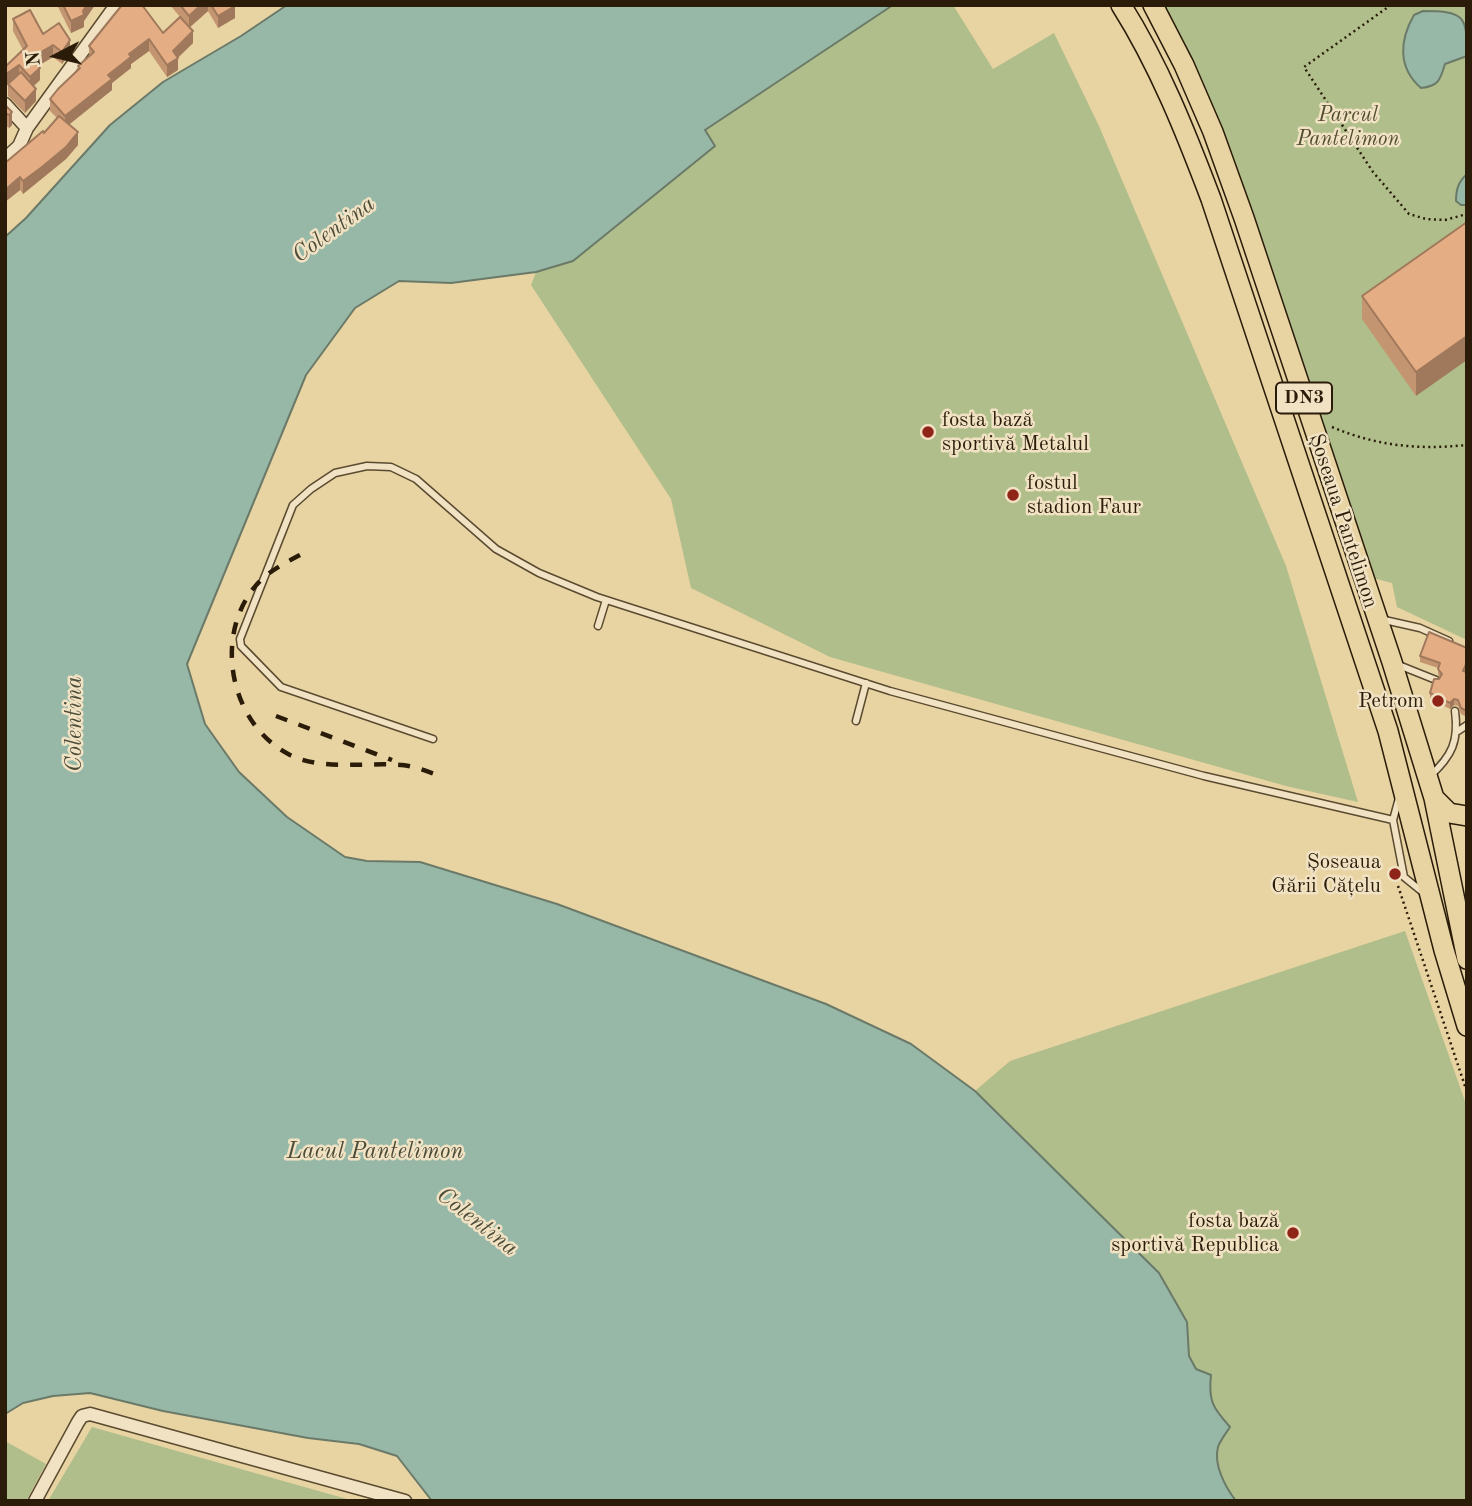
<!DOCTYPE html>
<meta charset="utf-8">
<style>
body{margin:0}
#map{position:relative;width:1472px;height:1506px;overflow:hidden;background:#e8d3a2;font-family:"Old Standard TT",serif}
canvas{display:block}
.frame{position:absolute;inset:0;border:7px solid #2a1c09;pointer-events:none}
.north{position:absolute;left:21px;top:21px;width:70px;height:70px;-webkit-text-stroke:5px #f0e2c3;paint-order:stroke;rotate:263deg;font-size:19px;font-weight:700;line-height:28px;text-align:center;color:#2a1c09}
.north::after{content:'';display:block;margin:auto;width:24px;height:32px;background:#2a1c09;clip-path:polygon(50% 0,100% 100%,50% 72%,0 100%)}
</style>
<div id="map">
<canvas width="1472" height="1506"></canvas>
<div class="frame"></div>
<div class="north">N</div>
</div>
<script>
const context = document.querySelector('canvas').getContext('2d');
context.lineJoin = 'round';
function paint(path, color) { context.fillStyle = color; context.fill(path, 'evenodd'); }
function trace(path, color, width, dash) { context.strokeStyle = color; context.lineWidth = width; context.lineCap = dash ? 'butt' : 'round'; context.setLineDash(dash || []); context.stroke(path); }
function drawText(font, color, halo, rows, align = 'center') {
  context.font = font + ' "Old Standard TT",serif'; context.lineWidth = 5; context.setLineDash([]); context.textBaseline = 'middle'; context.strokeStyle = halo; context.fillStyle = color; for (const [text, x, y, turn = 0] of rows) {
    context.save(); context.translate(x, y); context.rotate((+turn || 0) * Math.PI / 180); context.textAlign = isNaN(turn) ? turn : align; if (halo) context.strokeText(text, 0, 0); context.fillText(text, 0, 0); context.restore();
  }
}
paint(new Path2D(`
 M893 5H953L993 69 1054 33 1099 126 1286 566 1358 802 1286 786 830 657 691 588 671 499 531 285 536 272 573 261 715 145 705 130Z
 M1164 5H1467V640L1397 607 1392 583 1373 578 1276 280 1224 134 1174 22Z
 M1405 931 1467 1107V1501H1236C1226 1488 1213 1465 1218 1447 1220 1441 1226 1433 1229 1427 1213 1408 1208 1400 1211 1375L1196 1369 1189 1356 1187 1322 1159 1273 975 1091 1010 1061Z
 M92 1427 354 1501H48Z
 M5 1441 46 1464 26 1501H5Z`), '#afbe8a');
const water = new Path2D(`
 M287 5H893L705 130 715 146 573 261 536 272 451 283 399 281 355 308 306 375 187 664 205 724 239 772 287 817 345 857 367 861 420 862 557 904 826 1004 911 1044 975 1091 1159 1273 1187 1322 1189 1356 1196 1369 1211 1375C1208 1401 1213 1408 1230 1427 1226 1433 1220 1441 1218 1447 1213 1465 1226 1488 1236 1501H432L397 1456 359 1444 308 1438 163 1411 90 1393 53 1396 23 1403 5 1414V237L26 218 110 125 163 82 241 36Z
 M1423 11C1465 11 1467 16 1467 56L1445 64C1440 80 1439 86 1421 88 1398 68 1399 41 1414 15Z
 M1467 174V205H1461L1456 201C1456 190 1458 182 1467 174Z`);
paint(water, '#97b8a7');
trace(water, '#6b7a68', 2);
const service = new Path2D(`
 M1380 619 1420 628 1449 641
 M598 626 606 600
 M1396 664 1436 680
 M856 721 866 683
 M1458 731 1467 725
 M433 739 281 687 241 646 240 639 293 505 311 489 335 473 367 466 391 467 416 479 496 549 539 573 597 597 890 691 1204 776 1393 820
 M1430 776C1452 756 1459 741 1455 711
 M1399 798 1393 820 1404 877 1425 894`);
const minor = new Path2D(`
 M5 104 27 128
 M5 159 19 146 27 128 116 5
 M35 1501 78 1422 82 1416 90 1414 405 1501`);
const primary = new Path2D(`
 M1121 5C1159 65 1186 133 1211 199L1388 731 1444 950 1467 1026
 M1153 5 1184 65 1213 132 1244 218 1392 662 1434 798 1467 959
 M1434 798 1449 813 1467 816`);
trace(service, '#5a4a2f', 9);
trace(minor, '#5a4a2f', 15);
trace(primary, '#2a1c09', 22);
trace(new Path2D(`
 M1391 5 1304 67 1373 172 1409 214 1426 219 1445 220 1467 214
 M1332 427C1377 446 1418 450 1467 445
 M1398 886 1467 1092`), '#2a1c09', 2.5, [2, 3.5]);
trace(service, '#f0e2c3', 6);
trace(minor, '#f0e2c3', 12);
trace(primary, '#e8d3a2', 19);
trace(new Path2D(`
 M300 555C283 564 265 573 253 589 213 641 232 726 290 755 323 771 366 762 402 765 414 766 426 771 438 775
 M276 716 392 760`), '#2a1c09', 4.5, [12, 12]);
paint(new Path2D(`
 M57 5H95L84 21V27L71 33Z
 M170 5H235V18L218 28 208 11 190 27 193 43 178 58V70L167 77 149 51 131 64V68L112 83V90L69 124 78 145 66 159 23 194 20 190 5 202V163L44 133 57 118 50 111V99L78 70V66L89 57V46L163 33 180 17Z
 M13 19 43 34 70 52 62 64 53 57 38 66 40 80 34 86 36 101 25 113 8 96V84L6 86 5 85V67L23 50 13 31Z
 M5 105 12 125 9 128 5 125Z
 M1467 222 1416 396 1362 319V296Z
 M1467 648V668L1465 672H1467V717L1461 714 1458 706 1454 705 1450 709 1430 699V693L1440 677 1438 675V668L1420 662V656Z`), '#c49571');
paint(new Path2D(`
 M87 5H95L84 21V27L71 33V21L83 11Z
 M201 5H208V11L189 28V16Z
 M235 6V18L218 28V16Z
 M193 31V43L174 61 178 58V70L167 77V65L173 51Z
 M149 39V51L131 64V68L112 83V90L65 128V116L129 54Z
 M70 40V52L62 64V52Z
 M53 45V57L31 70V58Z
 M19 65V77L6 86V74Z
 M40 68V80L30 89V77Z
 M36 89V101L25 113V101Z
 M12 112V125L9 128V115Z
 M78 132V145L66 159 23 194V181Z
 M20 177V190L5 202V190Z
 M1467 336V360L1416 396V372Z
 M1454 699V705L1450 709V703Z`), '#a0795c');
const building = new Path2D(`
 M63 5H87L83 11 84 15 71 21Z
 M122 5H142L163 33 180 17 193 31 173 51 178 58 167 65 149 39 129 54 131 57 108 75 112 79 65 116 50 99 58 89 80 68 78 66 94 52 89 46Z
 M180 5H201L189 16Z
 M211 5H235V6L218 16Z
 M30 10 43 34 59 23 70 40 62 52 53 45 31 58 40 68 30 77 19 65 6 74 5 67 27 46 13 19Z
 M21 72 36 89 25 101 8 84Z
 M5 105 12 112 9 115 5 113Z
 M59 116 78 132 66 147 42 167 23 181 20 177 5 190V163L43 131 44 133Z
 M1467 222V336L1416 372 1362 296Z
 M1429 632 1467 648V662L1463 671 1467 672V711L1461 708 1458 700 1454 699 1450 703 1430 693 1434 679H1439L1442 674 1438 669 1440 663 1420 656Z`);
paint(building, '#e4ad83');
trace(building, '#a0795c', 2);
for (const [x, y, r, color] of [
 [928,432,7,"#8f2418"],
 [1013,495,7,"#8f2418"],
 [1438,701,7,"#8f2418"],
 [1395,874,7,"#8f2418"],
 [1293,1233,7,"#8f2418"]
]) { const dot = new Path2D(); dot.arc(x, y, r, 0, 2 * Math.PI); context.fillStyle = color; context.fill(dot); trace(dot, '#f0e2c3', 2.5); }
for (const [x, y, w] of [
 [1304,398,56]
]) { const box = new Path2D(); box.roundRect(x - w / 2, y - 15.5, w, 31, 5); context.fillStyle = '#f0e2c3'; context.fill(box); trace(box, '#2a1c09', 2); }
drawText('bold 19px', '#2a1c09', null, [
 ["DN3",1304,398]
]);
drawText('italic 21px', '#524d30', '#f0e2c3', [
 ["Parcul",1348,115],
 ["Pantelimon",1348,139]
]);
drawText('21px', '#2a1c09', '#f0e2c3', [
 ["fosta bază",942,420,"left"],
 ["sportivă Metalul",942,444,"left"],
 ["fostul",1027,483,"left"],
 ["stadion Faur",1027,507,"left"],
 ["Petrom",1424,701],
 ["Șoseaua",1381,862],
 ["Gării Cățelu",1381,886],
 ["fosta bază",1279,1221],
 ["sportivă Republica",1279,1245]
], 'right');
drawText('21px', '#2a1c09', '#f0e2c3', [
 ["Șoseaua Pantelimon",1343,521,72]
]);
drawText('italic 23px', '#4b4b38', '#f0e2c3', [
 ["Colentina",334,230,-36],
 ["Colentina",75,724,-90],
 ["Lacul Pantelimon",375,1152],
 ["Colentina",477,1222,38]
]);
</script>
